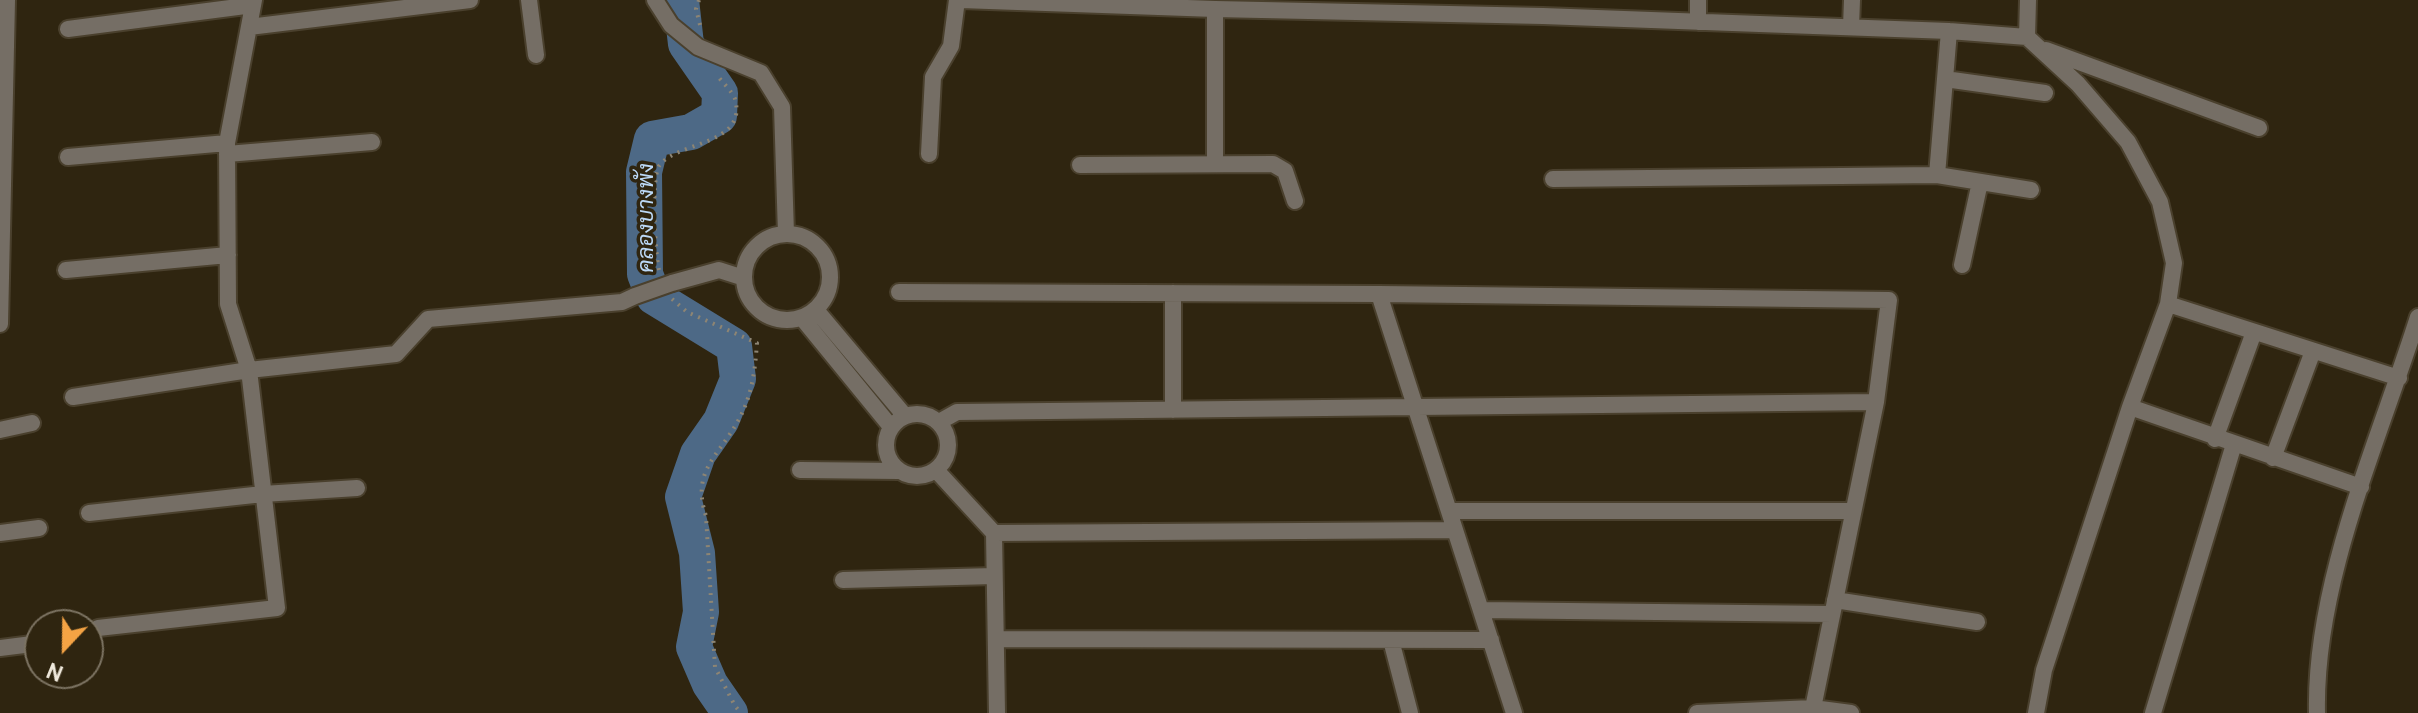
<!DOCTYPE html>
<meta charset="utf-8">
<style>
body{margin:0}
#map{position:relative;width:2418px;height:713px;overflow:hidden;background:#2f2510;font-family:Overpass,sans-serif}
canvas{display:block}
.north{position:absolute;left:24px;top:609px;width:80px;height:80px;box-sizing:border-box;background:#2f2510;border:2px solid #7c7362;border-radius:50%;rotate:202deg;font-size:22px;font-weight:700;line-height:32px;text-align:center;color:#efe9dc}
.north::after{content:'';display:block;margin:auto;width:28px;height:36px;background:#f4a344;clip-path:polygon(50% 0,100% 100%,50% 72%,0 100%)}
</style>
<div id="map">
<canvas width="2418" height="713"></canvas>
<div class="north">N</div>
</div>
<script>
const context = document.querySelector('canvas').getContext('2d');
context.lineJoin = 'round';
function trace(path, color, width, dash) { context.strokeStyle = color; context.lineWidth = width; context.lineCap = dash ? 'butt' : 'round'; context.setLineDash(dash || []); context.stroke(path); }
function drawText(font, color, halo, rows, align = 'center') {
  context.font = font + ' Overpass,Sarabun,sans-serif'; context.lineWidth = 7; context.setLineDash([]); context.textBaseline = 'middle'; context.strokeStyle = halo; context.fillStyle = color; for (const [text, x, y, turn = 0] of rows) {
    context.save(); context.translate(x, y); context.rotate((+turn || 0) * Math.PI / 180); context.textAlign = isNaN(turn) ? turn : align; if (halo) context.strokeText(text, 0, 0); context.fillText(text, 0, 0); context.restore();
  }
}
trace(new Path2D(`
 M681 0 686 44 720 93 719 116 691 132 652 139 644 172 645 274 654 297 734 346 738 379 721 421 698 454 683 497 697 553 701 612 694 647 710 684 730 713`), '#4d6986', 36);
const minor = new Path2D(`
 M529 0 536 55
 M655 0 671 25 698 47 761 73 782 107 786 234
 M961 0 1215 9 1543 16 1949 31 2027 37 2078 84 2128 142 2160 202 2174 263 2168 304 2130 407 2044 670 2036 713
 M1698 22V0
 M249 27 470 0
 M1851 27 1852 0
 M68 29 253 5
 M2027 37 2028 0
 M2046 50 2259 128
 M1945 79 2045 93
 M227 154 372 142
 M929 154 933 77 951 46 957 0
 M68 157 227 143
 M1215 163V9
 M1080 165 1273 164 1285 171 1295 201
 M1937 175 1949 31
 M1553 179 1937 175 2031 190
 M744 277a43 43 0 1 1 86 0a43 43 0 1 1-86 0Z
 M1962 265 1980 182
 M66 270 228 255
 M672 283 719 270 744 278
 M899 292 1379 294 1889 300 1876 402 1813 708
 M1379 294 1514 713
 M2168 304 2399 378
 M816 310 905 416
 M802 318 891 427
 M0 324 7 0
 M73 397 249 370 396 354 428 319 622 302 635 296
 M2130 407 2361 487
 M1173 410V293
 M886 445a31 31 0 1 1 62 0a31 31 0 1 1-62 0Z
 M939 422 957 412 1876 402
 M0 430 32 423
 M2215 439 2254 332
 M2273 458 2313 351
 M800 470 899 471
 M936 470 994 533 997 713
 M1450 511H1853
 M89 513 263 494 357 488
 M0 533 39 528
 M994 533 1455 530
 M843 580 994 576
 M1835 600 1977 622
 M1481 610 1832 614
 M98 628 277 608 249 370 228 304 227 143 254 0
 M996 639 1491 640
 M1391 640 1410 713
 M0 648 40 643
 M1697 713 1813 708 1851 713
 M2153 713 2234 444
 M2317 713C2314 582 2379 441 2418 317`);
trace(minor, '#4a402d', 20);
trace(new Path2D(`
 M699 0 696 9 700 25
 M659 270C655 253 651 179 659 166 676 141 748 146 735 99 732 91 721 81 716 74
 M672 299 687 312 757 343C755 371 752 396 738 421 718 457 691 471 706 516L715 667 735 706 741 713`), '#8d8574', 4, [2, 6]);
trace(minor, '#756e65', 16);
const minorBridge = new Path2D(`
 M635 296 672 283`);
trace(minorBridge, '#4a402d', 20, []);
trace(minorBridge, '#756e65', 16);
drawText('italic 22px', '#bbd8f6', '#2f2510', [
 ["คลองบางพัง",649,218,-90]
]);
</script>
